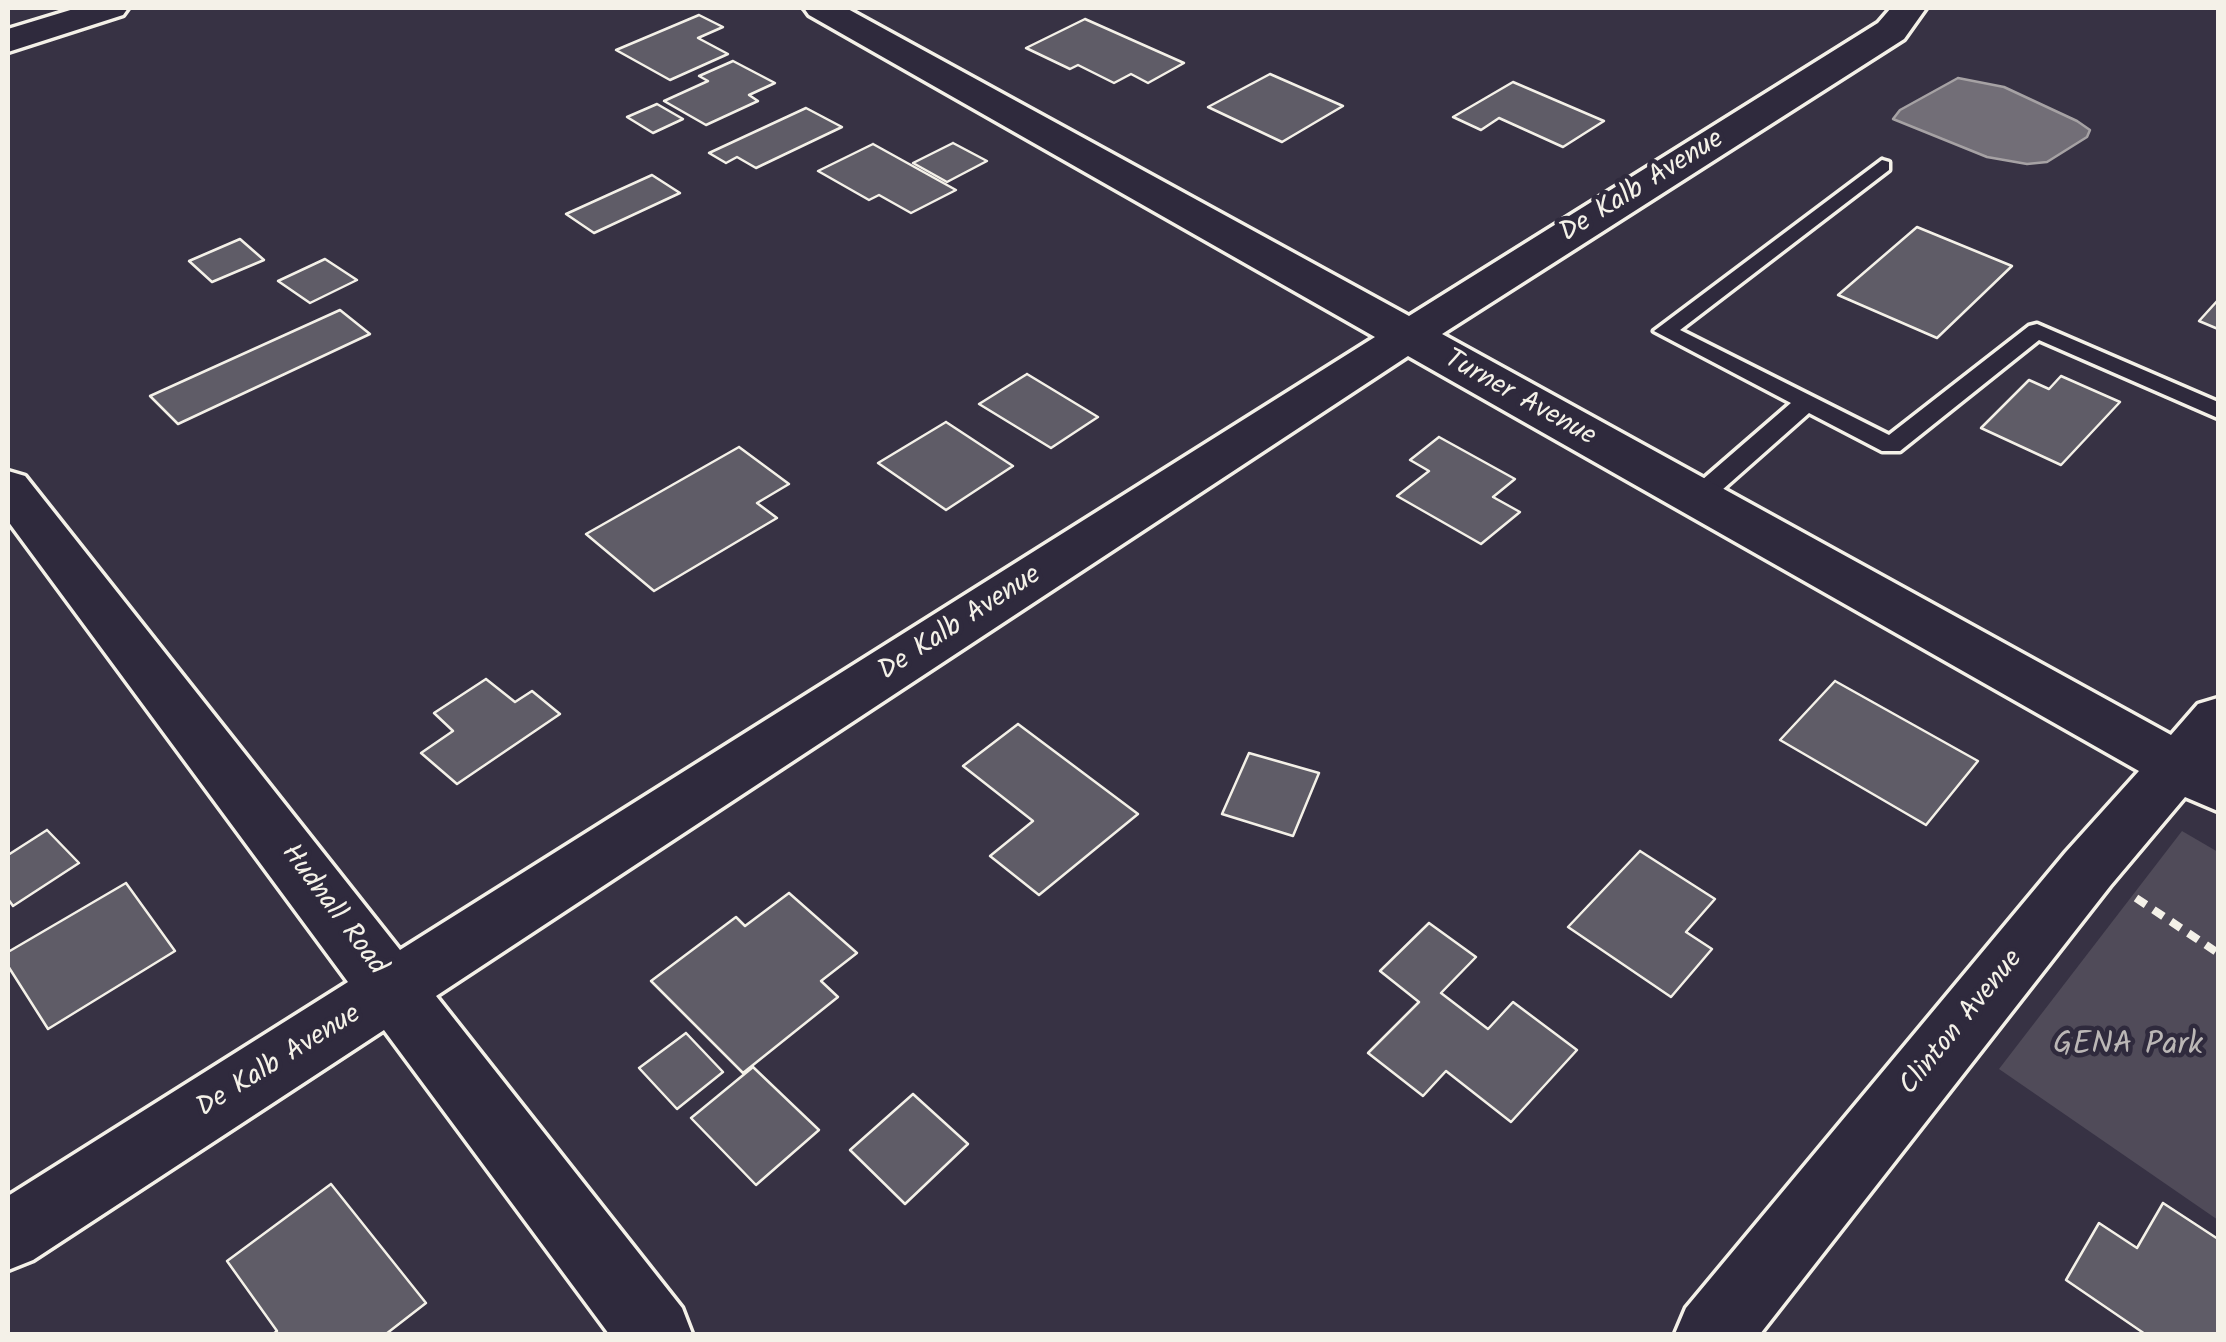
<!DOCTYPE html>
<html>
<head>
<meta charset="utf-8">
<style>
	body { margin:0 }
	#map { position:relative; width:2226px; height:1342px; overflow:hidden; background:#373244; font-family:Kalam,sans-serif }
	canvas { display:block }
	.frame { position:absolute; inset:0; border:10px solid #f4f1e8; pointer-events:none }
</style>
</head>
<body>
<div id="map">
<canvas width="2226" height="1342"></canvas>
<div class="frame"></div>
</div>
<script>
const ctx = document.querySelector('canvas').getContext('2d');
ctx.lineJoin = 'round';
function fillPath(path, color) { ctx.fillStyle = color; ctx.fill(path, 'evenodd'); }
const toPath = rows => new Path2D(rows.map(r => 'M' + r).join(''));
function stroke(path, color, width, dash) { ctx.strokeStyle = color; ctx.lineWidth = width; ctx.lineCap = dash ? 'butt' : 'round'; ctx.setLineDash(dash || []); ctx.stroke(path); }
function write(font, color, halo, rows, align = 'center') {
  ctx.font = font + ' Kalam,sans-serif'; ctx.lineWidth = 9; ctx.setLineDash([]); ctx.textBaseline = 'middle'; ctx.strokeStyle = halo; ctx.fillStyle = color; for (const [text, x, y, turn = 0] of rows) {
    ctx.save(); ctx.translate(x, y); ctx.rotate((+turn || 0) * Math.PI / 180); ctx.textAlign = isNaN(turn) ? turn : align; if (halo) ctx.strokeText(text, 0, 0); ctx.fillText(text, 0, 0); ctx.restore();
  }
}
const green = toPath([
	[2182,831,2218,852,2218,1220,1999,1069]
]);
const water = toPath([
	[1958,78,2004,87,2077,121,2090,130,2087,137,2047,162,2027,164,1987,157,1893,119,1900,110,1958,78]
]);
const building = toPath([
	[699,15,723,27,698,38,728,54,670,80,616,50,699,15],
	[1085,19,1184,63,1148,83,1131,74,1114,83,1078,65,1070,69,1026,48,1085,19],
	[733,61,775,83,749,95,758,101,706,125,664,101,708,81,699,76,733,61],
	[1270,74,1343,106,1282,142,1208,107,1270,74],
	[1513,82,1604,121,1563,147,1499,118,1481,130,1453,117,1513,82],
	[657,104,683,119,653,133,627,117,657,104],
	[806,108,842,127,756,168,737,157,726,163,709,153,806,108],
	[953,143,987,161,947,182,913,163,953,143],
	[873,144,956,190,911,213,879,195,869,200,818,171,873,144],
	[652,175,680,193,594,233,566,214,652,175],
	[1917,227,2012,266,1937,338,1838,295,1917,227],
	[240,239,264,260,212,282,189,261,240,239],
	[325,259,357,280,310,303,278,281,325,259],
	[2218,300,2218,329,2199,321,2218,300],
	[340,310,370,334,178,424,150,396,340,310],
	[1027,374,1098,417,1051,448,979,404,1027,374],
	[2061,376,2120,402,2061,465,1981,428,2029,380,2049,389,2061,376],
	[946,422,1013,466,946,510,878,463,946,422],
	[1439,437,1515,479,1493,497,1520,512,1481,544,1397,496,1429,471,1410,460,1439,437],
	[739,447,789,484,757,503,777,518,654,591,586,534,739,447],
	[486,679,515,702,532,691,560,714,457,784,421,753,453,731,434,713,486,679],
	[1835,681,1978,761,1926,825,1780,740,1835,681],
	[1018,724,1138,814,1039,895,990,856,1033,821,963,766,1018,724],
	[1249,753,1319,773,1293,836,1222,814,1249,753],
	[47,830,79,863,13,906,8,899,8,855,47,830],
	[1640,851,1715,899,1686,932,1712,949,1671,997,1568,927,1640,851],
	[126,883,175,951,48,1029,8,966,8,952,126,883],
	[789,893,857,953,821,981,838,997,743,1073,651,981,736,917,745,926,789,893],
	[1429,923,1476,957,1441,993,1488,1029,1513,1002,1577,1050,1511,1122,1446,1071,1423,1096,1368,1053,1419,1002,1380,971,1429,923],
	[686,1033,723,1072,677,1109,639,1068,686,1033],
	[753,1067,819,1130,756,1185,691,1118,753,1067],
	[913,1094,968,1144,905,1204,850,1150,913,1094],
	[331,1184,426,1303,386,1334,273,1334,277,1331,227,1261,331,1184],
	[2163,1203,2218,1239,2218,1334,2145,1334,2066,1280,2099,1223,2137,1248,2163,1203]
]);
const path = toPath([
	[2136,898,2218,953]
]);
const lane = toPath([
	[1882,160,1889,162,1889,170,1680,330,1889,435,2029,326,2037,324,2218,402,2218,418,2039,340,1900,451,1882,451,1809,413,1705,505,1687,505,1684,499,1687,493,1791,403,1654,331,1882,160]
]);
const street = toPath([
	[77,8,128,8,123,15,8,52,8,29,77,8],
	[804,8,846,8,1409,316,1878,23,1891,8,1926,8,1904,39,1442,334,2171,735,2198,704,2218,698,2218,811,2185,797,2110,886,1760,1334,1675,1334,1686,1308,2066,852,2139,771,1408,356,436,996,682,1308,692,1334,609,1334,384,1030,33,1260,8,1270,8,1196,348,982,8,521,8,471,25,476,400,950,1375,337,809,15,804,8]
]);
const streetNames = [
	["De Kalb Avenue",1643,188,-32],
	["Turner Avenue",1519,400,29],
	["De Kalb Avenue",961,625,-33],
	["Hudnall Road",332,911,53],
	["Clinton Avenue",1963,1024,-51],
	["De Kalb Avenue",280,1063,-32]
];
const nearParknames = [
	["GENA Park",2128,1048]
];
fillPath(green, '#504b59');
fillPath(water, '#726e77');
stroke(water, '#a6a2a4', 2.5);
fillPath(building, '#5f5c67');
stroke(building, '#f4f1e8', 2.5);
stroke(lane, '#f4f1e8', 7);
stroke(street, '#f4f1e8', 7);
stroke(path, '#f4f1e8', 8, [12, 9]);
fillPath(lane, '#2f2a3d');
fillPath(street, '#2f2a3d');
write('28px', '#f4f1e8', '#2f2a3d', streetNames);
write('32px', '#bbb7b6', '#2f2a3d', nearParknames);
</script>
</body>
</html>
